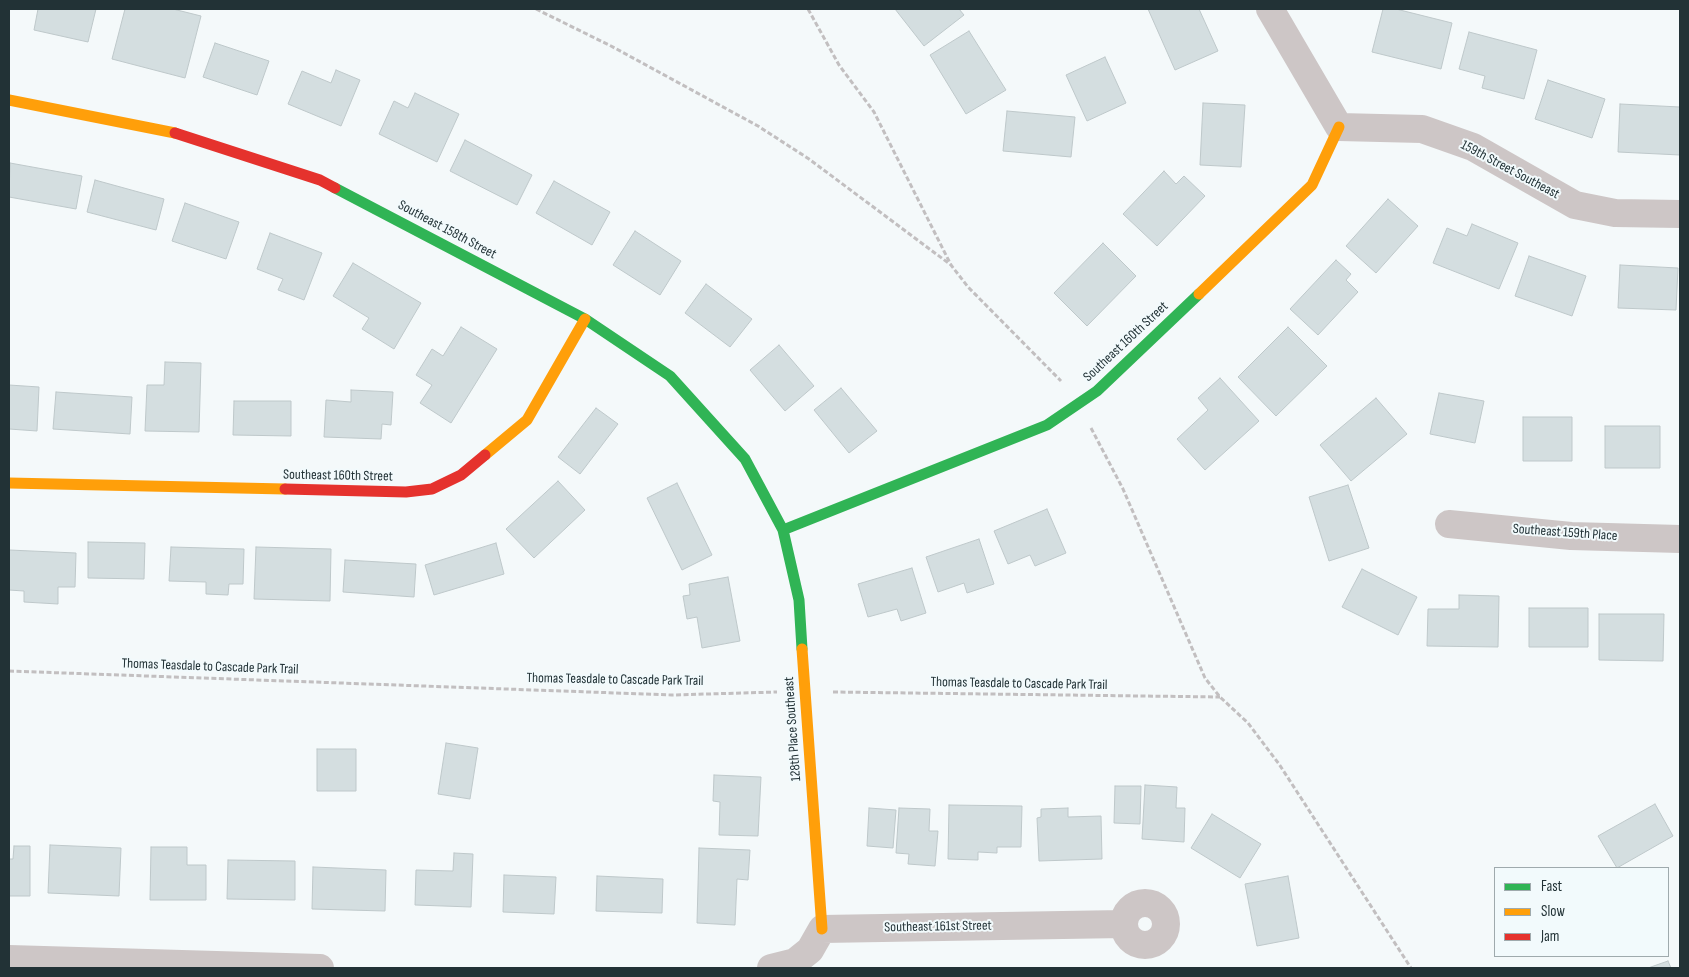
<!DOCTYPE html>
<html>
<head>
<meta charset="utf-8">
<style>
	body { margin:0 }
	#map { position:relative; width:1689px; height:977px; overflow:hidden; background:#f4f9fa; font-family:"Sofia Sans Condensed",sans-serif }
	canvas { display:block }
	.frame { position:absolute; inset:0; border:10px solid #223236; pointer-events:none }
	.legend { position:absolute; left:1494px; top:867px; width:175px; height:90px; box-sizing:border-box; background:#f2fafc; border:1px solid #9faaad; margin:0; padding:6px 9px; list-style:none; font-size:15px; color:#223236 }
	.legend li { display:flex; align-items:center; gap:10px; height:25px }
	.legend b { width:25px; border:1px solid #9faaad }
</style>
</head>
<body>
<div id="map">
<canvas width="1689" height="977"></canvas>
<div class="frame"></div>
<ul class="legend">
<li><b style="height:6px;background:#30b455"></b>Fast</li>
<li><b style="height:6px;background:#ff9f0a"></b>Slow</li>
<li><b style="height:6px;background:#e5322d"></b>Jam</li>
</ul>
</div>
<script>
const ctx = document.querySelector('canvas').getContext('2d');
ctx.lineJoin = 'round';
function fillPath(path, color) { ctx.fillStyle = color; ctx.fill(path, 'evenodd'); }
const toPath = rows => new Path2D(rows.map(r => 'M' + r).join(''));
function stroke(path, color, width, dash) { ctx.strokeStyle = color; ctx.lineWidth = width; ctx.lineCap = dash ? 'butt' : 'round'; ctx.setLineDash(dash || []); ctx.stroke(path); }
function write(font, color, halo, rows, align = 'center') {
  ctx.font = font + ' "Sofia Sans Condensed",sans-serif'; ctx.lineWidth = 4; ctx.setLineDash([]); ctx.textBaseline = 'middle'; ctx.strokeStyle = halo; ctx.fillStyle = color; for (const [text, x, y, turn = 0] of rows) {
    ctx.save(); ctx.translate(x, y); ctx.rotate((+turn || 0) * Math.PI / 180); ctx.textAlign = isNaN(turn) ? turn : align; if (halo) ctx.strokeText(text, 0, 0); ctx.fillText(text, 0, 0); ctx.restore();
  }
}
const building = toPath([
	[38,9,96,9,88,42,34,30,38,9],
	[125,9,173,9,201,16,185,78,112,59,125,9],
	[895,9,959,9,964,15,924,46,895,9],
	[1148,9,1199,9,1218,51,1175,70,1148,9],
	[1383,9,1396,9,1452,23,1441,69,1372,52,1383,9],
	[969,31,1006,90,966,114,930,55,969,31],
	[1469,32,1537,50,1524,99,1482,88,1485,76,1459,69,1469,32],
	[215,43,269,61,257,95,203,77,215,43],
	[1105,57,1126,103,1087,121,1066,75,1105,57],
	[336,70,360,80,341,126,288,104,302,71,331,83,336,70],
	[1548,80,1605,99,1592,138,1535,119,1548,80],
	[415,93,459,114,437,162,379,134,394,101,408,108,415,93],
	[1203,103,1245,105,1241,167,1200,165,1203,103],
	[1620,104,1680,107,1680,155,1618,152,1620,104],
	[1007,111,1075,117,1071,157,1003,151,1007,111],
	[465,140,532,175,517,205,450,171,465,140],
	[10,163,82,176,76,209,9,197,10,163],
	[1164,171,1176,184,1184,176,1205,196,1157,246,1123,214,1164,171],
	[95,180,164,199,156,230,87,212,95,180],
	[554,181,610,212,592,245,536,213,554,181],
	[1388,199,1418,226,1376,273,1346,246,1388,199],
	[185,203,239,222,226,259,172,241,185,203],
	[1472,224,1518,243,1499,289,1433,263,1447,228,1467,236,1472,224],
	[635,231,681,261,660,295,613,265,635,231],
	[270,233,322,253,304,300,278,290,283,279,257,269,270,233],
	[1103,243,1136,276,1087,326,1054,293,1103,243],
	[1529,256,1586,276,1572,316,1515,296,1529,256],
	[1336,260,1351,274,1346,280,1358,292,1318,335,1290,309,1336,260],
	[353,263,421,303,394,349,362,329,369,318,333,296,353,263],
	[1620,265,1678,268,1676,310,1618,308,1620,265],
	[706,284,752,319,730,347,685,313,706,284],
	[461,327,497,349,451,423,420,403,432,385,416,375,432,349,443,356,461,327],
	[1288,327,1327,366,1276,416,1238,377,1288,327],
	[779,345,814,386,785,411,750,370,779,345],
	[165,362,201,363,199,432,145,431,147,385,164,385,165,362],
	[1220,378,1259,421,1205,470,1177,439,1208,410,1198,398,1220,378],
	[9,385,39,387,37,431,9,429,9,385],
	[841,388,877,431,849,453,814,410,841,388],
	[351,390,393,392,391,425,382,424,381,439,324,437,326,400,351,402,351,390],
	[56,392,132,397,130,434,53,429,56,392],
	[1439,393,1484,401,1475,443,1430,434,1439,393],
	[1376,398,1407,434,1351,481,1320,445,1376,398],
	[234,401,291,401,291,436,233,435,234,401],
	[596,408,618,424,580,474,558,457,596,408],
	[1523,417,1572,417,1572,461,1523,461,1523,417],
	[1605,426,1660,426,1660,468,1605,468,1605,426],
	[558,481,585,510,534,558,506,529,558,481],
	[677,483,712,555,682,570,647,498,677,483],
	[1348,485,1369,548,1329,561,1309,497,1348,485],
	[1047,509,1066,553,1035,566,1030,555,1008,564,994,531,1047,509],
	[979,539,994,584,967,593,964,583,938,592,926,557,979,539],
	[88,542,145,543,144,579,88,578,88,542],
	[496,543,504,574,434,595,425,565,496,543],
	[171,547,244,549,243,584,229,584,228,595,206,594,206,582,169,581,171,547],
	[256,547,331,549,330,601,254,599,256,547],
	[9,550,76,553,75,587,58,587,58,604,24,602,24,591,9,590,9,550],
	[345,560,416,564,414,597,343,592,345,560],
	[912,568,926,613,901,621,897,609,868,617,858,584,912,568],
	[1362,569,1417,597,1398,635,1342,607,1362,569],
	[728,577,740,641,702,648,697,617,687,619,683,596,690,595,689,584,728,577],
	[1459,595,1499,596,1498,647,1427,646,1428,609,1459,609,1459,595],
	[1529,608,1588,608,1588,647,1529,647,1529,608],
	[1599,614,1664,614,1663,661,1599,660,1599,614],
	[446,743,478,748,470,799,438,794,446,743],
	[317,749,356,749,356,791,317,791,317,749],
	[714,775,761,777,758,836,719,835,720,802,713,801,714,775],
	[1145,785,1177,787,1176,808,1185,808,1184,842,1142,839,1145,785],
	[1115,786,1141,786,1140,824,1114,823,1115,786],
	[1655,804,1673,836,1617,868,1598,836,1655,804],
	[949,805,1022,806,1021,847,997,847,997,853,978,852,978,860,948,859,949,805],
	[869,808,896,810,893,848,867,846,869,808],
	[899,808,930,809,929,831,938,831,935,866,908,864,909,854,896,853,899,808],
	[1068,808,1068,817,1101,816,1102,859,1039,861,1037,818,1041,817,1041,809,1068,808],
	[1212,814,1261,844,1240,878,1191,848,1212,814],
	[50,845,121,848,119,896,48,893,50,845],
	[14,846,30,846,30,896,9,896,9,859,13,859,14,846],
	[151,847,187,847,187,865,206,865,206,900,150,900,151,847],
	[699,848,750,850,748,880,737,879,735,925,697,923,699,848],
	[454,853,473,854,471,907,415,905,416,870,453,871,454,853],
	[228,860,295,861,295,900,227,899,228,860],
	[313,867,386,870,385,911,312,909,313,867],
	[504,875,556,877,554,914,503,912,504,875],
	[597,876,663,879,662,913,596,911,597,876],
	[1288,876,1299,938,1257,946,1245,884,1288,876],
	[1668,961,1671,968,1648,968,1668,961]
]);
const path = toPath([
	[536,9,611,46,758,126,809,159,951,265,968,287,1061,381],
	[808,9,839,65,874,112,951,265],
	[1091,428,1123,489,1205,678,1220,697,1248,723,1279,764,1411,968],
	[9,671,672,695,777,692],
	[833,692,1220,697]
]);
const street = toPath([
	[1270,9,1339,127,1422,129,1473,147,1575,205,1615,213,1680,214],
	[1449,524,1571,536,1680,539],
	'1124 924a21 21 0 1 1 42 0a21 21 0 1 1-42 0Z',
	[9,959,320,968],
	[771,968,795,962,810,950,822,929,1123,924]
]);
const fast = toPath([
	[335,188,585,319,670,376,745,459,783,530,799,600,802,649],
	[783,530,1047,425,1097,391,1199,294]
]);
const slow = toPath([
	[9,100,175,133],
	[1199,294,1312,185,1339,127],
	[485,455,527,420,585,319],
	[9,483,285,489],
	[802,649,822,929]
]);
const jam = toPath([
	[175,133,320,180,335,188],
	[285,489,406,492,432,489,461,475,485,455]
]);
const streetNames = [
	["159th Street Southeast",1510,170,28],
	["Southeast 158th Street",447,230,28],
	["Southeast 160th Street",1126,342,-43],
	["Southeast 160th Street",338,476,1],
	["Southeast 159th Place",1565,533,4],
	["Thomas Teasdale to Cascade Park Trail",210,667,2],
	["Thomas Teasdale to Cascade Park Trail",615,680,1],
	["Thomas Teasdale to Cascade Park Trail",1019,684,1],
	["128th Place Southeast",793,729,-94],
	["Southeast 161st Street",938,927,-1]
];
fillPath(building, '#d4dee0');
stroke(building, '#bec8ca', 1);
stroke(path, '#c2bfc0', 3, [5, 2.5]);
stroke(street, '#cdc6c6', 28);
stroke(fast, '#30b455', 11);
stroke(slow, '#ff9f0a', 11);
stroke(jam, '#e5322d', 11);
write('14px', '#223236', '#f2fafc', streetNames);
</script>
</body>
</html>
